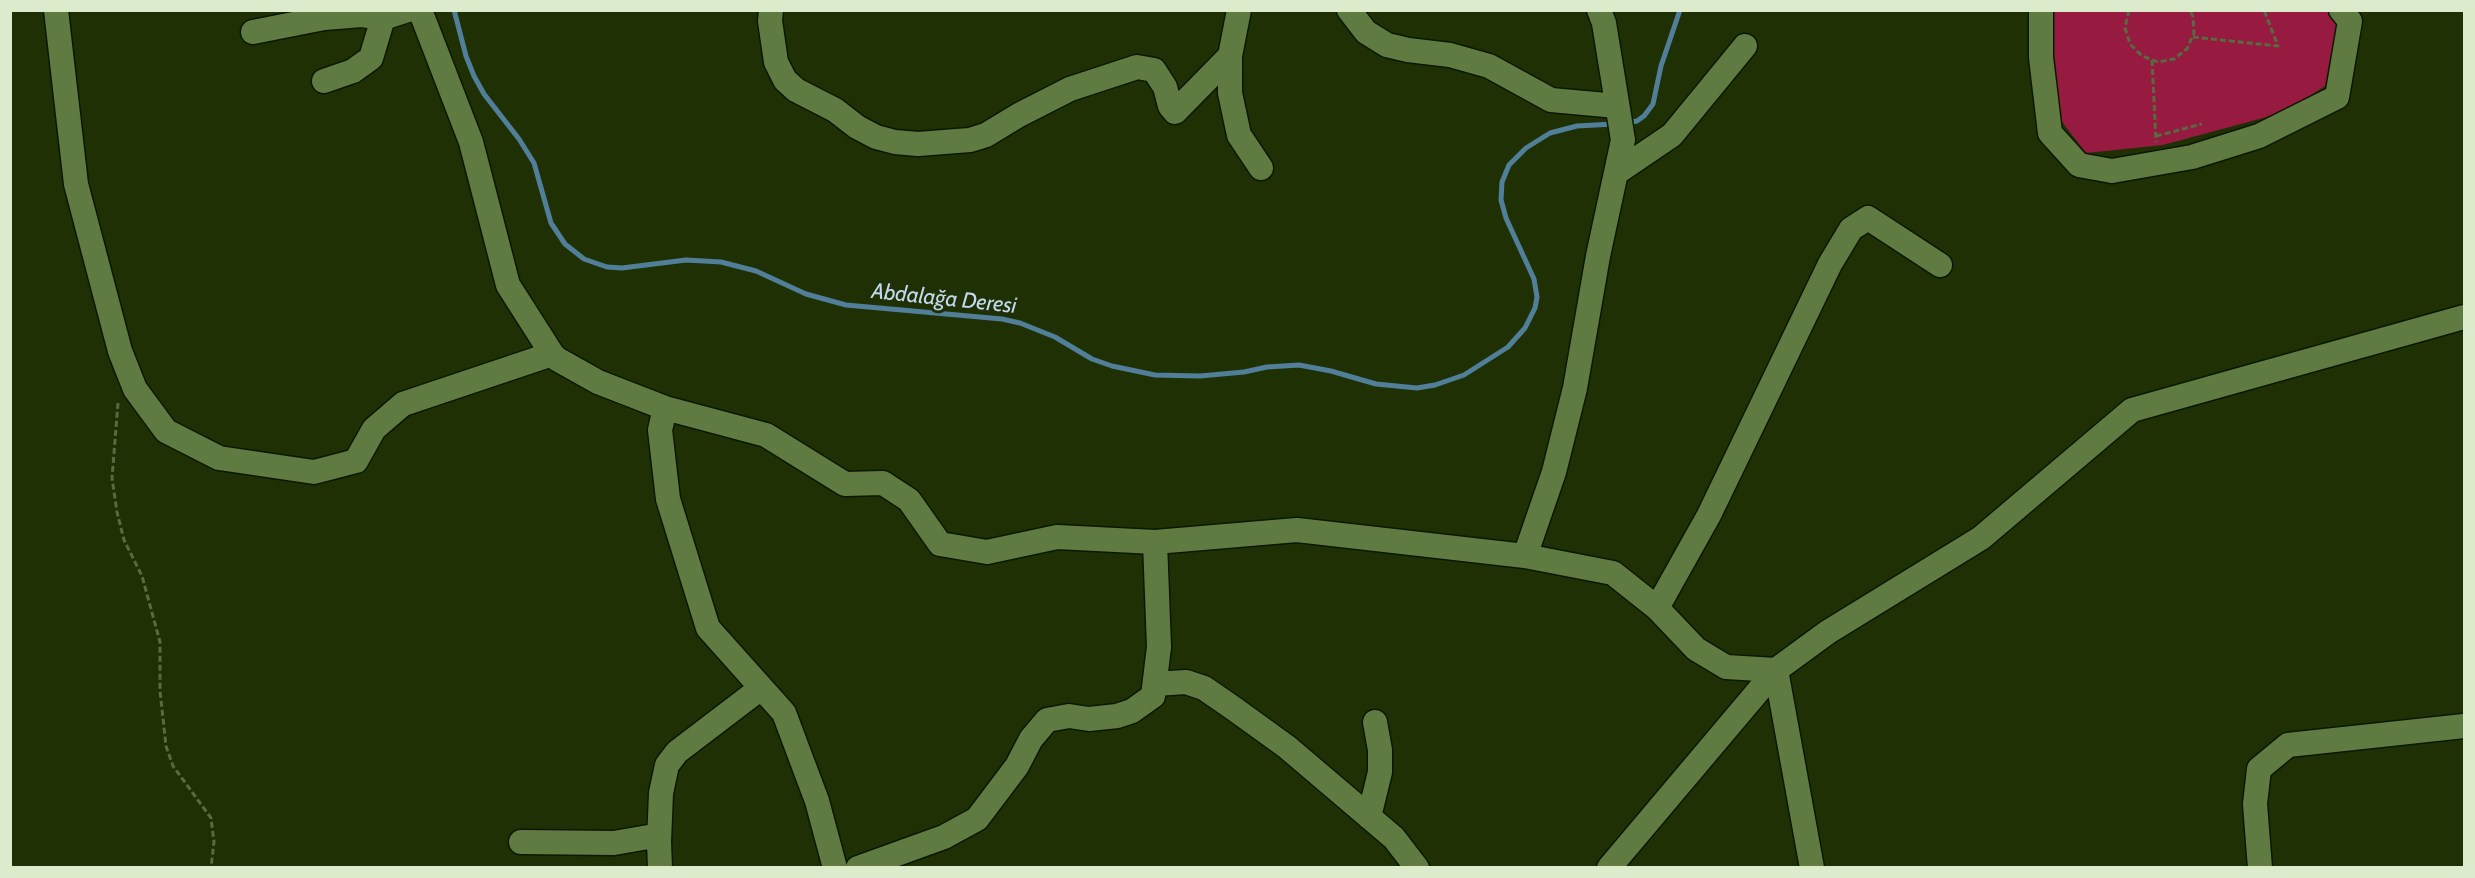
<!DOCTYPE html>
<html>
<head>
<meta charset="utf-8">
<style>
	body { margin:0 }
	#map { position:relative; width:2475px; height:878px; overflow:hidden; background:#1f3104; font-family:Cabin,sans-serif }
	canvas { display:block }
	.frame { position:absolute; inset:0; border:12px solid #dbebcc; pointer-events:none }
</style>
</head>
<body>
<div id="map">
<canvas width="2475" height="878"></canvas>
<div class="frame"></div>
</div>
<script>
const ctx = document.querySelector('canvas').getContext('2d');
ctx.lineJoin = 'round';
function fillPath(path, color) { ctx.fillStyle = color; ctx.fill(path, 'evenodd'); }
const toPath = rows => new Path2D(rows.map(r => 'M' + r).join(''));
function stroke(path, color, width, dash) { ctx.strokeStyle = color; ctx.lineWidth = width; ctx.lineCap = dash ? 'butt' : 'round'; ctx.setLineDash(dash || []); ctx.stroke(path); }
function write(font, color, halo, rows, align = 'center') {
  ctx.font = font + ' Cabin,sans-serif'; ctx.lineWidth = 6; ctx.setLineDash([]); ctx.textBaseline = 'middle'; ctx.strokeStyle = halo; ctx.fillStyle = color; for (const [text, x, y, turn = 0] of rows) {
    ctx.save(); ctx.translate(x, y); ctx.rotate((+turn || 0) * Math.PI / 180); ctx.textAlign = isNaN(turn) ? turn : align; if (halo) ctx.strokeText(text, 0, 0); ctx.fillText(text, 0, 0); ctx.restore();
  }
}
const green = toPath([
	[2046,10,2338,10,2343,15,2328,84,2285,112,2163,145,2086,153,2059,118]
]);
const stream = toPath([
	[454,10,466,56,474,76,484,94,519,139,534,163,551,223,565,244,584,259,607,267,622,268,686,260,721,262,756,271,806,294,846,305,1002,319,1020,323,1055,337,1092,359,1112,366,1155,375,1200,376,1244,372,1267,367,1299,365,1331,371,1376,384,1417,388,1435,385,1464,375,1508,347,1525,328,1535,308,1537,297,1534,279,1506,218,1501,200,1502,182,1509,165,1526,148,1550,133,1577,126,1614,124],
	[1626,123,1637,121,1644,116,1653,104,1661,66,1680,10]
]);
const path = toPath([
	[2129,10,2125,28,2130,44,2142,56,2158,62,2174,59,2187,49,2194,33,2193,17,2190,10],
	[2193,37,2278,46,2264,10],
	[2152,60,2156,142],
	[2156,136,2202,124],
	[118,403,112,478,117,512,124,540,142,576,160,642,160,691,166,746,173,766,211,818,214,842,211,868]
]);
const minor = toPath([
	[56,10,76,184,120,351,135,389,166,431,219,458,314,472,356,461,374,429,403,404,552,354],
	[420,10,471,142,508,285,552,354,557,359,598,382,665,408,766,435,845,484,883,483,909,500,940,544,987,552,1057,537,1155,542,1297,530,1525,556,1613,573,1657,608,1696,649,1726,667,1776,670,1812,868],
	[771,10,770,21,776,62,785,80,796,90,835,110,857,127,876,137,895,142,918,144,970,140,986,135,1019,115,1070,89,1137,67,1154,70,1165,87,1170,106,1175,112,1230,56],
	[1239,10,1230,56,1230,93,1239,135,1261,168],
	[1349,10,1366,32,1387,45,1408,50,1450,55,1489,66,1551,100,1617,106],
	[2041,10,2041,57,2050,133,2079,165,2112,171,2192,157,2259,136,2337,97,2350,21,2341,10],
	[253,32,324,18,362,15,383,18,408,10],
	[324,81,353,71,371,58,383,18],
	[1616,173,1672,135,1745,46],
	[665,408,660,430,668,499,708,628,784,713,817,801,835,868],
	[1525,556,1554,472,1575,388,1598,256,1623,140,1604,23,1599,10],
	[1657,608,1709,515,1830,264,1851,229,1868,218,1940,265],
	[1155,684,1186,682,1204,688,1233,708,1287,747,1394,838,1417,868],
	[1369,817,1380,772,1380,750,1375,722],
	[521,842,614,843,654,836,659,830],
	[660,868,659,842,661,793,667,765,677,752,761,688],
	[858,868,944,837,977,819,1017,766,1031,739,1047,720,1069,716,1089,719,1117,716,1132,711,1153,696,1159,647,1155,542],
	[1609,868,1776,670,1828,632,1981,538,2132,410,2464,317],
	[2260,868,2255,804,2259,769,2288,745,2464,726]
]);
const waterNames = [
	["Abdalağa Deresi",944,299,6]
];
fillPath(green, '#971a40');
stroke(stream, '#517e98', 5);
stroke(minor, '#0b1800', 27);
stroke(path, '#586a41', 3, [6, 3]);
stroke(minor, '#607b41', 24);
write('italic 22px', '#c2d8ef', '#1f3104', waterNames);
</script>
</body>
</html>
